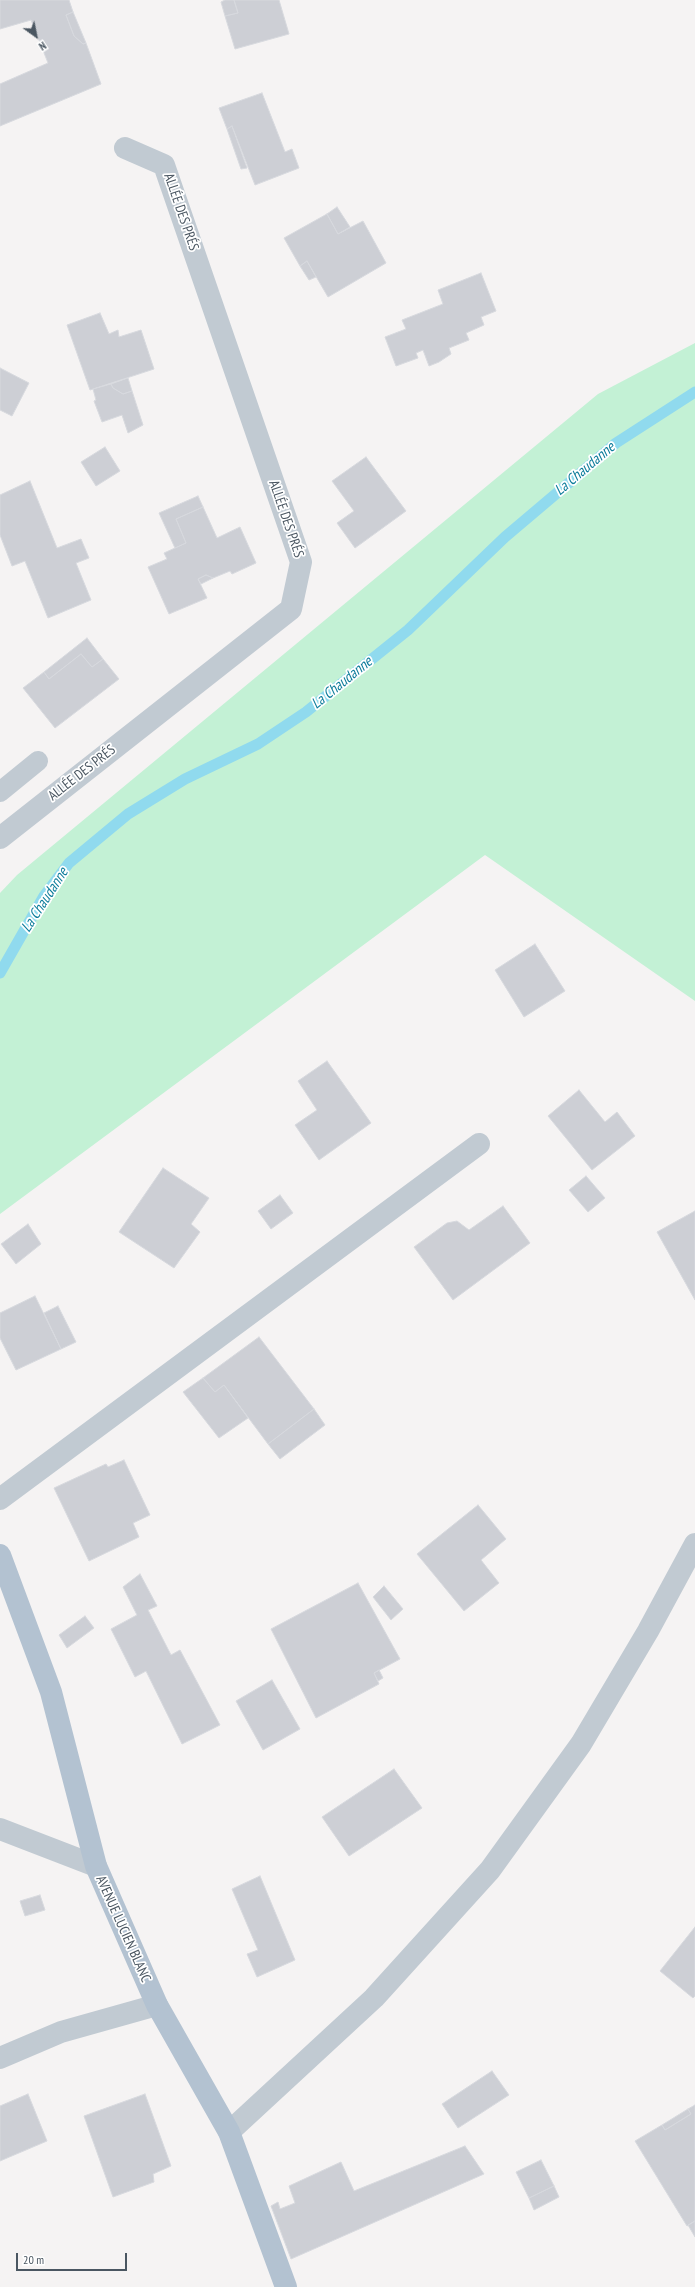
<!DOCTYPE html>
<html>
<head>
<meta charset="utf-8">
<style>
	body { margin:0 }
	#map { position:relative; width:695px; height:2287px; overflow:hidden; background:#f5f3f3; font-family:"PT Sans Narrow",sans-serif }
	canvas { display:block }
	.north { position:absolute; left:16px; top:16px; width:40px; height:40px; -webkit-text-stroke:3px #fff; paint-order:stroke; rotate:147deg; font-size:11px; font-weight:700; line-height:16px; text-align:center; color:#4a5661 }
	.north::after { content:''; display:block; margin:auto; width:14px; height:18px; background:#4a5661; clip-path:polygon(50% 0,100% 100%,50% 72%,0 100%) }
	.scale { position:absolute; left:16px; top:2253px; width:111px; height:18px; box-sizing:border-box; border:2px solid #4a5661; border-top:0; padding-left:5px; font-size:12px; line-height:14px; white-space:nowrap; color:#4a5661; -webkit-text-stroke:3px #fff; paint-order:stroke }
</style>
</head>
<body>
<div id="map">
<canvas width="695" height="2287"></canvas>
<div class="north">N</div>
<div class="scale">20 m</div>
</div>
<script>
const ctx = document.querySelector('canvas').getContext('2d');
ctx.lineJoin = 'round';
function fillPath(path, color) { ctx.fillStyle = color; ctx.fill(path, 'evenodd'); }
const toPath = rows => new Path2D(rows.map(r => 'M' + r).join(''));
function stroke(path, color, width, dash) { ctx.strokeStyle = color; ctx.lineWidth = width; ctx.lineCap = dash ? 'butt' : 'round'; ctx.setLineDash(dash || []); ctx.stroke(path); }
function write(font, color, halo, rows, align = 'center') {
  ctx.font = font + ' "PT Sans Narrow",sans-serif'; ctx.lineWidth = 3.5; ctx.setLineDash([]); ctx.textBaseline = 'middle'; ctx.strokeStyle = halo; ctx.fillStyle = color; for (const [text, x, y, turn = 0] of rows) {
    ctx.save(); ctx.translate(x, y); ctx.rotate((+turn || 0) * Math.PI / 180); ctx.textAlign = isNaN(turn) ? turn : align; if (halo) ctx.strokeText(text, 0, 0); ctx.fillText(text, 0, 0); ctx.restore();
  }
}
const green = toPath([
	[695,343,695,1001,485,855,0,1214,0,893,17,875,598,394]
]);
const stream = toPath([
	[0,973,44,896,69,863,128,814,185,779,258,744,306,712,408,630,505,537,616,443,695,392]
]);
const building = toPath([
	[0,0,69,0,73,12,66,15,74,36,83,44,86,43,101,84,0,126,0,84,48,63,31,20,0,29,0,0],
	[225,0,234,0,238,13,225,16,221,2,225,0],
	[234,0,279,0,289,34,235,49,225,16,238,13,234,0],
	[73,12,86,43,83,44,74,36,66,15,73,12],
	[262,93,285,152,292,149,299,168,255,185,232,126,227,129,219,108,262,93],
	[232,126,247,168,241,169,227,129,232,126],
	[337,207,350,227,338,234,327,214,337,207],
	[327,214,338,234,363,221,386,263,328,297,307,261,300,266,284,238,327,214],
	[307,261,316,277,309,280,300,266,307,261],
	[481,273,496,311,481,317,484,325,466,333,469,340,449,348,451,354,439,362,429,366,423,350,416,353,418,358,396,366,385,337,406,329,402,320,443,304,438,290,481,273],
	[100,313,109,334,118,330,119,337,141,330,154,369,90,390,67,325,100,313],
	[0,368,29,383,12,416,0,410,0,368],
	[128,378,132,391,123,394,113,388,111,384,128,378],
	[111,384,113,388,123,394,132,391,143,425,128,433,122,415,102,422,94,401,96,400,93,389,111,384],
	[105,447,120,471,96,486,81,462,105,447],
	[366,457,406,511,355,548,337,523,354,511,332,481,366,457],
	[30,481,57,548,81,539,89,558,76,563,91,600,48,618,25,561,12,566,0,535,0,495,30,481],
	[198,496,203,507,176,519,186,543,175,548,159,513,198,496],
	[203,507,217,538,240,527,256,563,232,574,230,571,213,578,206,575,198,579,207,598,169,614,148,567,167,559,164,553,186,543,176,519,203,507],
	[206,575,213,578,201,584,198,579,206,575],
	[87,638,103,659,92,667,81,654,49,679,44,672,87,638],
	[81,654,92,667,103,659,119,679,55,728,23,688,44,672,49,679,81,654],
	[535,944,565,991,524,1017,495,970,535,944],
	[327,1061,371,1123,319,1160,295,1125,317,1110,298,1081,327,1061],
	[579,1090,605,1122,617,1112,635,1136,592,1170,548,1116,579,1090],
	[163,1168,209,1198,191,1224,200,1232,174,1268,119,1232,163,1168],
	[586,1176,605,1198,588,1212,569,1190,586,1176],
	[280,1195,293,1213,271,1229,258,1211,280,1195],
	[503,1206,530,1243,453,1300,414,1247,447,1223,457,1221,469,1230,503,1206],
	[695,1211,695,1300,657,1232,695,1211],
	[28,1224,41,1244,16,1264,1,1244,28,1224],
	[35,1296,61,1349,16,1370,0,1338,0,1313,35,1296],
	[58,1306,76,1342,61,1349,44,1313,58,1306],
	[259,1337,314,1409,268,1444,224,1385,215,1392,203,1378,259,1337],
	[203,1378,215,1392,224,1385,248,1418,219,1438,183,1392,203,1378],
	[314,1409,325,1425,280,1459,268,1444,314,1409],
	[124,1460,150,1515,133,1523,139,1537,89,1561,54,1488,106,1464,108,1467,124,1460],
	[478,1505,506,1539,481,1560,499,1583,464,1611,417,1554,478,1505],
	[140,1574,157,1606,148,1610,171,1655,180,1650,220,1725,182,1744,146,1671,135,1677,111,1629,137,1615,123,1587,140,1574],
	[358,1583,400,1659,374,1673,379,1684,316,1718,271,1629,358,1583],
	[384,1586,403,1609,391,1620,373,1597,384,1586],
	[85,1616,94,1628,67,1648,59,1635,85,1616],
	[379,1670,383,1678,378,1681,374,1673,379,1670],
	[272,1680,300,1729,263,1750,236,1701,272,1680],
	[394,1769,422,1808,349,1856,322,1817,394,1769],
	[260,1876,295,1960,257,1977,247,1954,258,1950,232,1889,260,1876],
	[40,1895,45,1910,25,1916,20,1901,40,1895],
	[695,1927,695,1996,693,1998,660,1971,695,1927],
	[492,2071,509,2095,458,2128,442,2104,492,2071],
	[28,2094,47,2141,0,2161,0,2106,28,2094],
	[145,2094,171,2166,153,2174,154,2182,113,2197,84,2116,145,2094],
	[695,2105,695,2221,687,2226,635,2141,662,2125,665,2130,691,2114,688,2109,695,2105],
	[688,2109,691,2114,665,2130,662,2125,688,2109],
	[465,2146,484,2174,291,2259,271,2206,278,2202,280,2209,295,2203,289,2186,341,2162,354,2191,465,2146],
	[541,2160,554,2186,529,2198,516,2172,541,2160],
	[554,2186,559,2197,534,2210,529,2198,554,2186],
	[695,2221,695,2237,688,2225,695,2221]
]);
const service = toPath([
	[0,792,38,761]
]);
const minor = toPath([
	[0,838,291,609,301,562,164,165,125,148],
	[0,1499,479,1144],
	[0,1829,96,1866],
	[0,2058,61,2032,157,2005],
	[229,2132,374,1998,490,1870,581,1744,648,1631,695,1544]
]);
const primary = toPath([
	[0,1555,51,1692,96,1866,157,2005,229,2132,286,2287]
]);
const streetNames = [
	["ALLÉE DES PRÉS",181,212,71],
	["ALLÉE DES PRÉS",286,519,71],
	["ALLÉE DES PRÉS",82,773,-38],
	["AVENUE LUCIEN BLANC",123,1929,66]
];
const waterNames = [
	["La Chaudanne",585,469,-40],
	["La Chaudanne",342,683,-39],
	["La Chaudanne",45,900,-57]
];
fillPath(green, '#c3f1d5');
stroke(stream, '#90daee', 11);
fillPath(building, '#cdcfd5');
stroke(building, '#d7d9de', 1);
stroke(service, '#c1cad2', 20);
stroke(minor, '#c1cad2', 22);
stroke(primary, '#b3c2d1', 22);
write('14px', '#4a5661', '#fff', streetNames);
write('italic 15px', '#0c7c9b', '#fff', waterNames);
</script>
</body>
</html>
